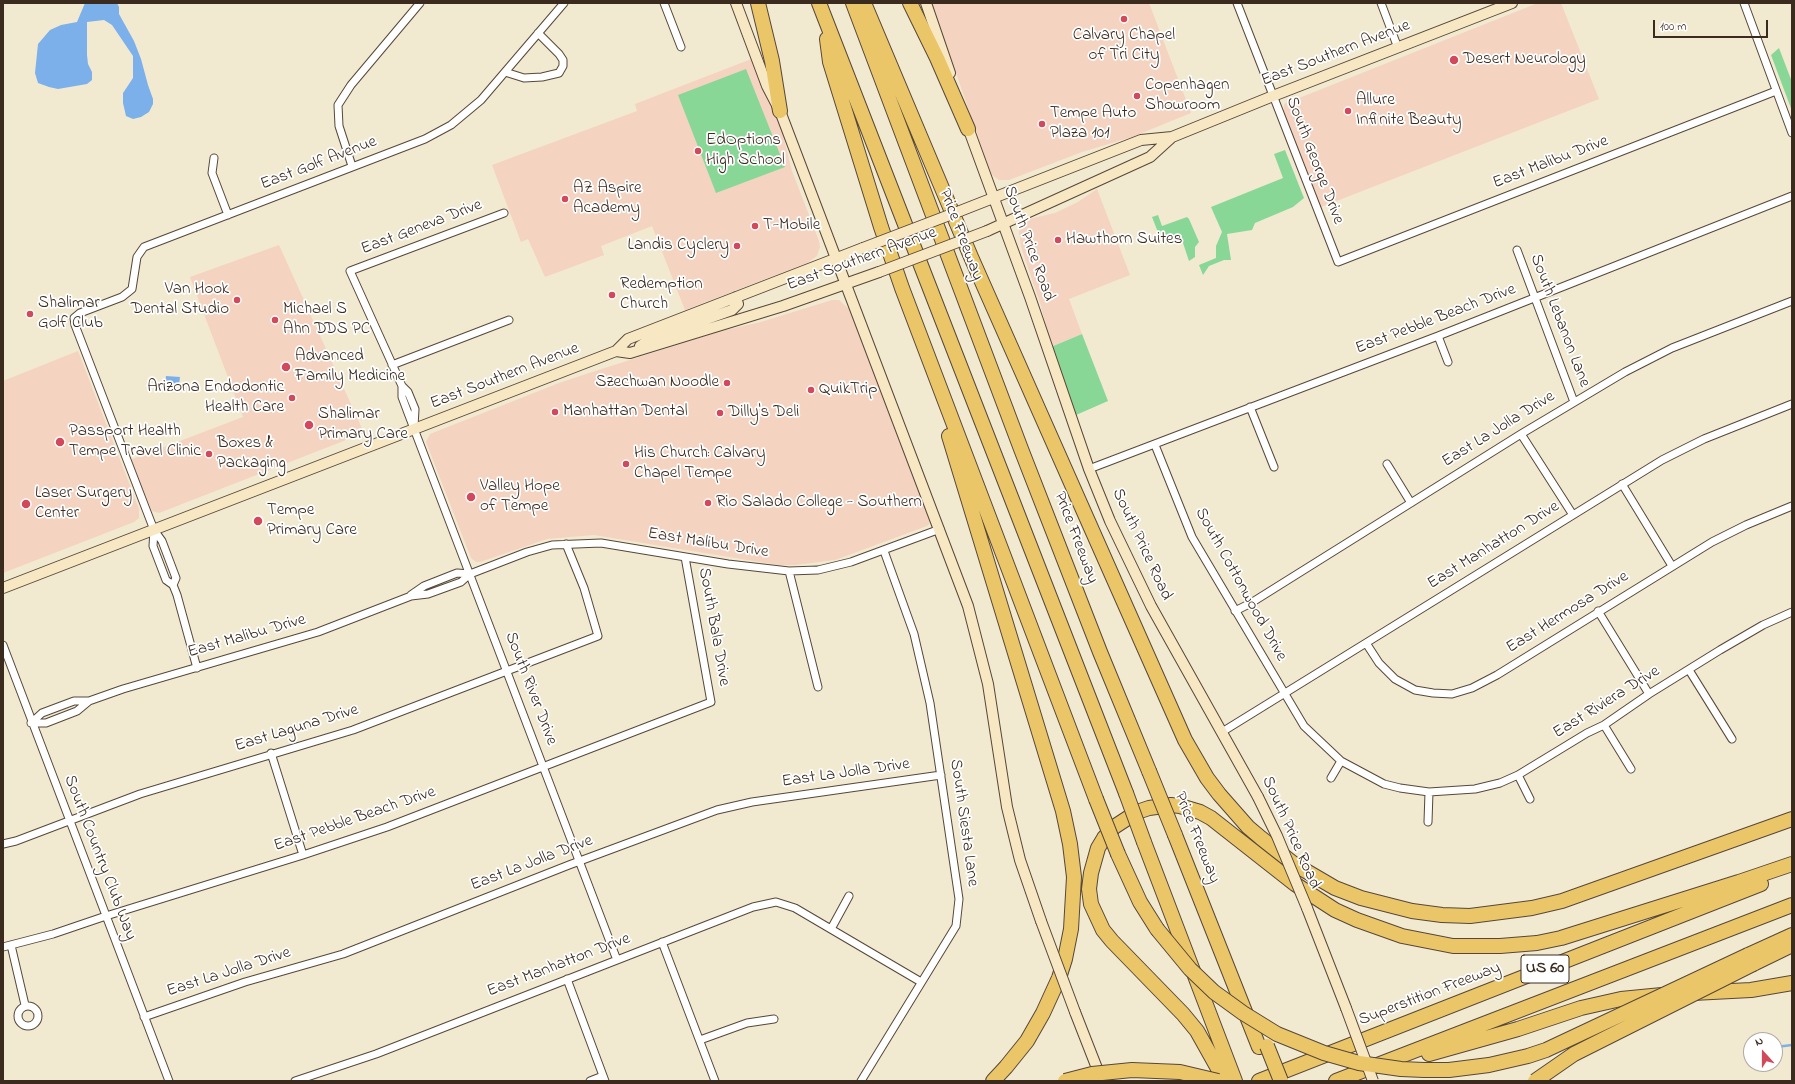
<!DOCTYPE html>
<html>
<head>
<meta charset="utf-8">
<style>
	body { margin:0 }
	#map { position:relative; width:1795px; height:1084px; overflow:hidden; background:#f2e9d1; font-family:"Indie Flower",sans-serif }
	canvas { display:block }
	.frame { position:absolute; inset:0; border:4px solid #3b2a1e; pointer-events:none }
	.north { position:absolute; left:1743px; top:1032px; width:40px; height:40px; box-sizing:border-box; background:#fff; border:1px solid #b1aaa5; border-radius:50%; rotate:339deg; font-size:11px; font-weight:700; line-height:16px; text-align:center; color:#3b2a1e }
	.north::after { content:''; display:block; margin:auto; width:14px; height:18px; background:#d1495b; clip-path:polygon(50% 0,100% 100%,50% 72%,0 100%) }
	.scale { position:absolute; left:1653px; top:20px; width:115px; height:18px; box-sizing:border-box; border:2px solid #3b2a1e; border-top:0; padding-left:5px; font-size:12px; line-height:14px; white-space:nowrap; color:#3b2a1e; -webkit-text-stroke:3px #fff; paint-order:stroke }
</style>
</head>
<body>
<div id="map">
<canvas width="1795" height="1084"></canvas>
<div class="frame"></div>
<div class="north">N</div>
<div class="scale">100 m</div>
</div>
<script>
const ctx = document.querySelector('canvas').getContext('2d');
ctx.lineJoin = 'round';
function fillPath(path, color) { ctx.fillStyle = color; ctx.fill(path, 'evenodd'); }
const toPath = rows => new Path2D(rows.map(r => 'M' + r).join(''));
function stroke(path, color, width, dash) { ctx.strokeStyle = color; ctx.lineWidth = width; ctx.lineCap = dash ? 'butt' : 'round'; ctx.setLineDash(dash || []); ctx.stroke(path); }
function write(font, color, halo, rows, align = 'center') {
  ctx.font = font + ' "Indie Flower",sans-serif'; ctx.lineWidth = 3.5; ctx.setLineDash([]); ctx.textBaseline = 'middle'; ctx.strokeStyle = halo; ctx.fillStyle = color; for (const [text, x, y, turn = 0] of rows) {
    ctx.save(); ctx.translate(x, y); ctx.rotate((+turn || 0) * Math.PI / 180); ctx.textAlign = isNaN(turn) ? turn : align; if (halo) ctx.strokeText(text, 0, 0); ctx.fillText(text, 0, 0); ctx.restore();
  }
}
const built = toPath([
	[932,3,1149,3,1191,113,1132,137,1082,152,1009,180,999,180,992,175,989,169],
	[1538,3,1561,3,1599,99,1321,207,1284,112,1284,104],
	[754,58,782,131,792,171,819,241,820,247,817,256,807,263,685,310,652,226,601,246,604,255,545,277,528,239,521,242,492,165,637,111,635,104],
	[1097,189,1130,275,1069,299,1082,334,1051,347,1041,306,1021,247,1019,231,1023,223,1029,219,1055,213,1078,202],
	[279,245,364,433,159,513,152,511,130,460,243,417,190,277],
	[832,300,839,300,849,309,928,513,930,523,927,526,835,560,795,565,778,565,594,535,547,539,480,562,476,562,471,558,426,442,430,434,559,383,589,373,721,331,761,322],
	[78,351,139,509,139,518,134,522,3,573,3,381]
]);
const green = toPath([
	[1779,48,1792,82,1792,111,1771,55],
	[746,69,785,167,716,193,678,95],
	[1285,150,1304,198,1293,207,1255,223,1252,230,1227,234,1231,260,1224,260,1209,266,1203,275,1199,265,1216,258,1216,246,1222,232,1211,207,1283,178,1274,154],
	[1158,215,1162,226,1187,217,1189,219,1199,242,1195,247,1195,257,1189,261,1181,237,1163,245,1152,217],
	[1082,334,1108,401,1076,415,1051,347]
]);
const water = toPath([
	[85,3,117,3,119,7,119,14,134,41,141,59,148,85,153,99,153,104,149,112,141,117,133,119,126,116,123,103,123,93,133,78,133,56,112,25,104,20,87,22,87,55,88,64,92,72,92,80,87,84,58,89,49,87,38,83,35,73,38,44,50,30,61,25,77,22],
	[166,376,180,377,179,385,165,384]
]);
const stream = toPath([
	[1776,1047,1792,1045]
]);
const minor = toPath([
	[664,3,681,47],
	[1237,3,1338,262,1776,91],
	[1381,3,1398,48],
	[1744,3,1792,133],
	[505,72,524,78,542,77,559,73,563,66,563,60,559,54,538,33],
	[214,158,212,173,228,215],
	[352,166,339,126,338,105,351,85,420,3],
	[1517,250,1574,402],
	[1438,336,1448,362],
	[392,365,509,320],
	[402,386,402,397,408,413,617,960],
	[1250,407,1274,467],
	[414,427,415,409,408,392,402,386,350,271,504,213],
	[1521,434,1573,515],
	[1155,445,1192,537,1304,726,1341,761,1384,784,1400,788,1429,792,1475,789,1500,783,1518,775,1587,733,1604,725,1649,694,1720,650,1763,625,1792,612],
	[1387,464,1411,503],
	[1089,469,1438,336,1792,196],
	[1622,484,1672,566],
	[154,530,153,546,166,580,173,585,177,595,197,668],
	[789,571,818,687],
	[173,585,176,578,162,541,154,530,75,325,74,318,80,313,122,297,132,289,137,257,144,247,425,139,451,125,481,100,564,3],
	[411,595,424,586,457,573,470,574],
	[1235,611,1251,603,1521,434,1625,372,1672,348,1792,301],
	[1598,611,1649,694],
	[1366,643,1379,663,1395,679,1415,690,1433,693,1452,694,1472,688,1497,675,1712,542,1746,525,1792,506],
	[3,645,169,1081],
	[1689,670,1732,739],
	[31,723,46,723,77,711,89,701,123,689,318,632,411,596,428,594,461,582,470,574,527,552,552,545,601,543,728,564,789,571,818,570,851,562,940,529],
	[31,723,42,713,74,701,89,701],
	[1604,725,1631,769],
	[1222,732,1662,460,1704,439,1792,404],
	[271,753,303,855],
	[1518,775,1530,799],
	[1331,778,1341,761],
	[1428,822,1429,792],
	[3,844,16,841,140,794,353,730,598,636,584,588,566,544],
	[831,929,849,896],
	[662,942,715,1081],
	[11,945,25,1005],
	[3,947,53,934,106,916,303,855,387,827,711,702,685,557],
	[567,979,605,1081],
	'18 1016a10 10 0 1 1 20 0a10 10 0 1 1-20 0Z',
	[144,1017,245,982,343,954,569,865,717,810,752,802,941,775],
	[700,1040,747,1023,774,1019],
	[295,1081,376,1054,753,907,776,902,795,908,921,982],
	[590,1081,603,1076],
	[861,1081,956,926,959,899,930,703,914,634,884,551]
]);
const secondary = toPath([
	[736,3,767,86,780,111,968,606,988,684,1007,807,1020,860,1041,921],
	[926,3,950,73],
	[966,122,1030,297,1089,469,1110,521,1151,606,1258,797],
	[960,211,1141,140,1172,137,1273,96,1512,3],
	[987,231,1150,157,1172,137],
	[640,346,653,338,732,310,738,304,736,297],
	[616,351,630,353,783,306,879,272],
	[3,588,616,351,628,339,863,248],
	[1307,908,1346,1008],
	[1075,1012,1102,1081]
]);
const motorway = toPath([
	[758,3,772,61,780,111],
	[819,3,1126,793],
	[853,3,1021,449,1100,652,1149,771],
	[864,3,971,257,1185,740,1207,778,1219,794,1248,827,1261,838,1294,864,1335,888,1361,898,1412,911,1442,915,1470,916,1532,908,1562,901,1792,819],
	[910,3,937,58,968,129],
	[827,39,830,62,881,227,902,288,1096,799],
	[949,436,1063,811,1070,844,1074,877,1071,929,1065,959,1059,978,1043,1013,1027,1041,1006,1067,993,1081],
	[1175,835,1259,1047],
	[1144,842,1235,1081],
	[1118,854,1140,902,1157,929],
	[1748,955,1792,935],
	[1753,964,1790,946],
	[1693,993,1751,990,1792,983],
	[1429,1054,1518,1029,1581,1008,1621,999,1662,995],
	[1225,1081,1197,1031,1183,1014,1112,941,1103,930,1091,904,1089,889,1091,873,1098,848,1104,838,1114,827,1137,812,1149,808,1171,805,1180,806,1200,812,1211,818,1295,884,1335,910,1357,920,1402,936,1453,946,1500,946,1537,943,1561,938,1739,882,1792,864],
	[1259,1081,1761,884],
	[1336,1081,1792,905]
]);
const secondaryBridge = toPath([
	[863,248,960,211],
	[879,272,987,231],
	[1258,797,1277,836,1307,908],
	[1041,921,1075,1012],
	[1346,1008,1373,1081]
]);
const motorwayBridge = toPath([
	[1149,771,1175,835],
	[1126,793,1144,842],
	[1096,799,1118,854],
	[1157,929,1190,969,1214,992,1243,1013,1277,1034,1324,1053,1359,1063,1401,1069,1424,1070,1449,1070,1489,1065,1528,1056,1546,1050,1748,955],
	[1267,1046,1281,1081],
	[1065,1081,1092,1074,1132,1070,1180,1072,1218,1081],
	[1535,1081,1574,1054,1753,964]
]);
const markers = [
	[1124,19,4,"#d1495b"],
	[1454,60,5,"#d1495b"],
	[1137,96,4,"#d1495b"],
	[1348,111,4,"#d1495b"],
	[1042,124,4,"#d1495b"],
	[698,151,4,"#d1495b"],
	[565,199,4,"#d1495b"],
	[755,226,4,"#d1495b"],
	[1058,240,4,"#d1495b"],
	[737,246,4,"#d1495b"],
	[612,295,4,"#d1495b"],
	[237,300,4,"#d1495b"],
	[30,314,4,"#d1495b"],
	[275,320,4,"#d1495b"],
	[286,367,5,"#d1495b"],
	[727,383,4,"#d1495b"],
	[811,390,4,"#d1495b"],
	[292,398,4,"#d1495b"],
	[555,412,4,"#d1495b"],
	[720,413,4,"#d1495b"],
	[309,425,5,"#d1495b"],
	[60,442,5,"#d1495b"],
	[209,454,4,"#d1495b"],
	[626,464,4,"#d1495b"],
	[471,497,5,"#d1495b"],
	[708,503,4,"#d1495b"],
	[26,504,5,"#d1495b"],
	[258,521,5,"#d1495b"]
];
const shields = [
	[1545,969,48]
];
const shieldNames = [
	["US 60",1545,969]
];
const poiNames = [
	["Calvary Chapel",1124,36,"center"],
	["of Tri City",1124,56,"center"],
	["Desert Neurology",1463,60],
	["Copenhagen",1145,86],
	["Showroom",1145,106],
	["Allure",1356,101],
	["Infinite Beauty",1356,121],
	["Tempe Auto",1050,114],
	["Plaza 101",1050,134],
	["EdOptions",706,141],
	["High School",706,161],
	["AZ Aspire",573,189],
	["Academy",573,209],
	["T-Mobile",763,226],
	["Hawthorn Suites",1066,240],
	["Landis Cyclery",729,246,"right"],
	["Redemption",620,285],
	["Church",620,305],
	["Van Hook",229,290,"right"],
	["Dental Studio",229,310,"right"],
	["Shalimar",38,304],
	["Golf Club",38,324],
	["Michael S",283,310],
	["Ahn DDS PC",283,330],
	["Advanced",295,357],
	["Family Medicine",295,377],
	["Szechwan Noodle",719,383,"right"],
	["Arizona Endodontic",284,388,"right"],
	["Health Care",284,408,"right"],
	["QuikTrip",819,390],
	["Manhattan Dental",563,412],
	["Dilly's Deli",728,413],
	["Shalimar",318,415],
	["Primary Care",318,435],
	["Passport Health",69,432],
	["Tempe Travel Clinic",69,452],
	["Boxes &",217,444],
	["Packaging",217,464],
	["His Church: Calvary",634,454],
	["Chapel Tempe",634,474],
	["Valley Hope",480,487],
	["of Tempe",480,507],
	["Laser Surgery",35,494],
	["Center",35,514],
	["Rio Salado College - Southern",716,503],
	["Tempe",267,511],
	["Primary Care",267,531]
];
const streetNames = [
	["East Southern Avenue",1336,54,-21],
	["South George Drive",1314,161,69],
	["East Malibu Drive",1551,163,-21],
	["East Golf Avenue",319,164,-21],
	["East Geneva Drive",422,228,-21],
	["Price Freeway",960,235,69],
	["South Price Road",1028,244,70],
	["East Southern Avenue",862,260,-20],
	["East Pebble Beach Drive",1436,320,-21],
	["South Lebanon Lane",1559,321,69],
	["East Southern Avenue",505,377,-21],
	["East La Jolla Drive",1499,430,-32],
	["Price Freeway",1075,538,69],
	["East Malibu Drive",708,544,9],
	["South Price Road",1141,545,65],
	["East Manhatton Drive",1494,546,-32],
	["South Cottonwood Drive",1240,585,61],
	["East Hermosa Drive",1568,613,-32],
	["South Bala Drive",713,627,80],
	["East Malibu Drive",247,637,-16],
	["South River Drive",530,689,69],
	["East Riviera Drive",1607,703,-32],
	["East Laguna Drive",297,729,-17],
	["East La Jolla Drive",846,774,-8],
	["East Pebble Beach Drive",355,820,-19],
	["South Siesta Lane",963,823,82],
	["South Price Road",1290,833,66],
	["Price Freeway",1196,838,68],
	["South Country Club Way",99,858,69],
	["East La Jolla Drive",532,864,-21],
	["East Manhatton Drive",559,966,-21],
	["East La Jolla Drive",229,973,-18],
	["Superstition Freeway",1430,995,-21]
];
fillPath(built, '#f4d3c0');
fillPath(green, '#88d797');
fillPath(water, '#7cb0ea');
stroke(stream, '#7cb0ea', 2.5);
stroke(minor, '#564739', 9);
stroke(secondary, '#564739', 12);
stroke(motorway, '#564739', 16);
stroke(minor, '#fff', 7);
stroke(secondary, '#f7e8c3', 10);
stroke(motorway, '#ebc669', 14);
stroke(secondaryBridge, '#564739', 12, []);
stroke(motorwayBridge, '#564739', 16, []);
stroke(secondaryBridge, '#f7e8c3', 10);
stroke(motorwayBridge, '#ebc669', 14);
for (const [x, y, r, color] of markers) { const dot = new Path2D(); dot.arc(x, y, r, 0, 2 * Math.PI); ctx.fillStyle = color; ctx.fill(dot); stroke(dot, '#fff', 1.5); }
for (const [x, y, w] of shields) { const box = new Path2D(); box.roundRect(x - w / 2, y - 14, w, 28, 3); ctx.fillStyle = '#fff'; ctx.fill(box); stroke(box, '#3b2a1e', 1); }
write('bold 16px', '#3b2a1e', null, shieldNames);
write('17px', '#3b2a1e', '#fff', poiNames, 'left');
write('17px', '#3b2a1e', '#fff', streetNames);
</script>
</body>
</html>
